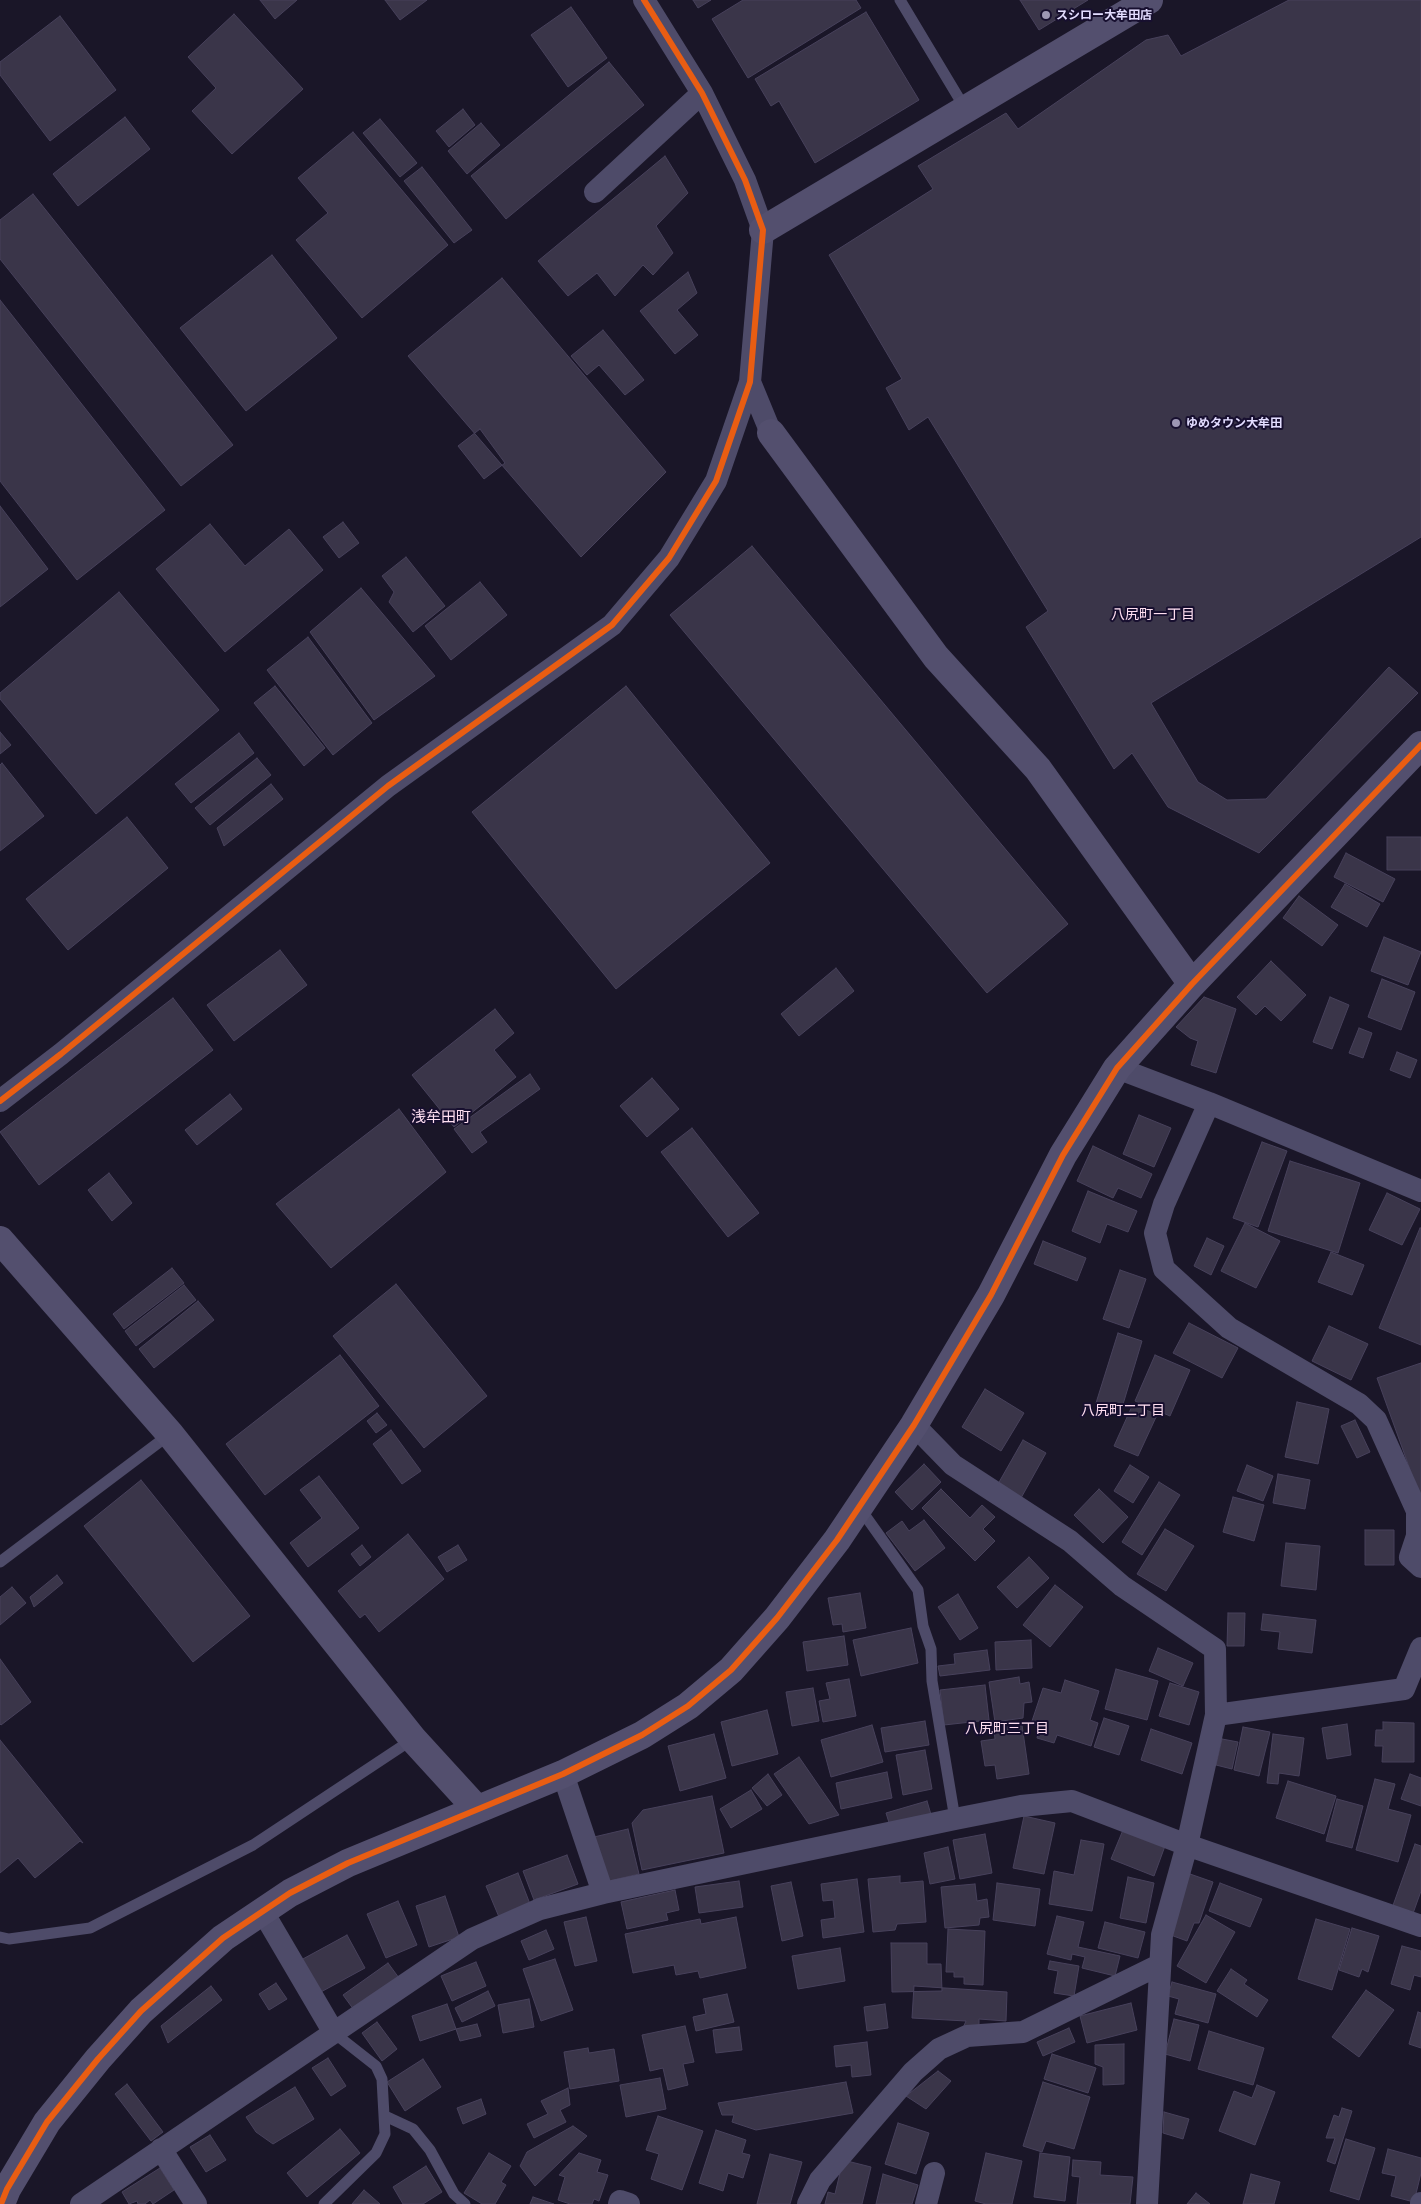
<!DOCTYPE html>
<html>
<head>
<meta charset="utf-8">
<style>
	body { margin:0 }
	canvas { display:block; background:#1a1628 }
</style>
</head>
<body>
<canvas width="1421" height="2204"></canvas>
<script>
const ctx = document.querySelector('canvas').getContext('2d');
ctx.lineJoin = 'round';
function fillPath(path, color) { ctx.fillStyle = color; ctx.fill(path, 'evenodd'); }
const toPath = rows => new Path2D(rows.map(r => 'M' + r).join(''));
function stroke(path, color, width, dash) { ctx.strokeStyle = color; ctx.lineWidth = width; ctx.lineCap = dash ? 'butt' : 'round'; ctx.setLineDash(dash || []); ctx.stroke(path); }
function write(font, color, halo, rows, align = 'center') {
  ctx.font = font + ' Raleway,"Noto Sans JP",sans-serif'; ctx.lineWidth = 4; ctx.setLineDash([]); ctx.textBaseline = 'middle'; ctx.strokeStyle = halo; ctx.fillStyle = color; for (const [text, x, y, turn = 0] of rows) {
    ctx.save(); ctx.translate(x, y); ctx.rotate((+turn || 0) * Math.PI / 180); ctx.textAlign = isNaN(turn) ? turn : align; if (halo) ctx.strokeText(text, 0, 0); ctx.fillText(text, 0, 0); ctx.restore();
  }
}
const building = toPath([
	[260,0,297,0,275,19,260,0],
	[385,0,427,0,400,20,385,0],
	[693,0,711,0,698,8,693,0],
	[743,0,856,0,861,8,748,78,712,19,743,0],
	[1020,0,1088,0,1039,30,1020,0],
	[1289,0,1421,0,1421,537,1151,703,1198,782,1227,800,1266,799,1389,667,1418,693,1259,853,1168,807,1132,753,1114,769,1026,627,1048,611,928,417,909,430,886,388,902,379,829,255,933,189,918,166,1006,113,1018,129,1146,40,1168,35,1181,56,1289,0],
	[571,7,607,58,568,87,531,35,571,7],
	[866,12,919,100,815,163,779,101,771,106,755,79,866,12],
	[234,14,303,89,232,154,192,111,216,88,188,57,234,14],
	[60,16,116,90,50,141,0,75,0,62,60,16],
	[609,62,644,105,506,219,471,176,609,62],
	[463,109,475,125,449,147,436,131,463,109],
	[125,117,150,149,78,206,53,174,125,117],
	[380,119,417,163,400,177,363,133,380,119],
	[481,123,500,145,467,174,448,151,481,123],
	[353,132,448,245,362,318,296,240,328,213,298,178,353,132],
	[665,156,688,193,656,226,673,253,653,275,643,265,615,296,597,273,568,296,538,261,665,156],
	[422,167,472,230,454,243,404,181,422,167],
	[33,194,233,445,181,486,0,259,0,220,33,194],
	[272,255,337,338,246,411,180,328,272,255],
	[688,272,697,293,677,310,698,335,675,354,640,311,688,272],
	[502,278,666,472,581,557,408,356,502,278],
	[0,300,165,510,77,580,0,481,0,300],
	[603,330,644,380,625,395,599,365,587,375,571,356,603,330],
	[480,429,505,463,484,479,458,446,480,429],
	[0,506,48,569,0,607,0,506],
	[343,522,359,543,339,558,323,537,343,522],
	[210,524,245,566,289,529,323,570,225,652,156,569,210,524],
	[752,546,1068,924,987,993,670,615,752,546],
	[406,557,445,606,413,632,389,602,394,592,382,576,406,557],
	[480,582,507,615,451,660,425,626,480,582],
	[361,588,435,676,374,720,310,632,361,588],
	[119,592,219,710,96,814,0,699,0,693,119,592],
	[308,637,372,723,333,755,267,670,308,637],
	[275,686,325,748,304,766,254,703,275,686],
	[626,686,770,863,616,989,472,812,626,686],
	[0,732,11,745,0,754,0,732],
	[239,733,254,753,191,803,175,784,239,733],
	[257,758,271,775,210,825,195,808,257,758],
	[2,763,44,816,0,851,0,765,2,763],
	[271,784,283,799,224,846,217,828,271,784],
	[127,817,168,868,68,950,26,899,127,817],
	[1387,837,1421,837,1421,870,1387,870,1387,837],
	[1346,853,1395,879,1383,902,1334,877,1346,853],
	[1345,884,1380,904,1367,927,1331,907,1345,884],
	[1299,896,1338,925,1322,946,1283,918,1299,896],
	[1384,937,1421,952,1408,985,1371,971,1384,937],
	[280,950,307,985,234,1041,207,1005,280,950],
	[1271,961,1306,995,1281,1021,1265,1006,1256,1015,1237,997,1271,961],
	[836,968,854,991,799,1036,781,1014,836,968],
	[1382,979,1415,992,1401,1030,1368,1017,1382,979],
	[1204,997,1236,1009,1216,1073,1191,1065,1198,1041,1190,1038,1176,1027,1204,997],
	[1330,997,1349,1005,1332,1049,1313,1042,1330,997],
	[173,998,213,1050,39,1185,0,1132,173,998],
	[495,1009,514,1033,494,1050,516,1077,454,1127,412,1075,495,1009],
	[1359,1028,1372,1033,1363,1058,1349,1053,1359,1028],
	[1397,1052,1417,1060,1410,1078,1390,1070,1397,1052],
	[530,1074,540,1089,480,1132,487,1142,472,1153,454,1129,530,1074],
	[652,1078,679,1109,647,1137,620,1106,652,1078],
	[230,1094,242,1109,197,1145,185,1130,230,1094],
	[399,1109,446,1172,331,1268,276,1204,399,1109],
	[1139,1115,1171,1128,1154,1167,1123,1154,1139,1115],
	[692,1128,759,1213,728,1237,661,1152,692,1128],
	[1262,1142,1287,1151,1258,1227,1233,1218,1262,1142],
	[1093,1146,1152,1174,1141,1198,1118,1188,1113,1198,1077,1181,1093,1146],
	[1290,1161,1360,1183,1338,1253,1268,1231,1290,1161],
	[109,1173,132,1203,112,1221,88,1190,109,1173],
	[1088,1191,1137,1211,1128,1232,1107,1224,1100,1243,1072,1231,1088,1191],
	[1387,1193,1420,1209,1402,1245,1369,1230,1387,1193],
	[1245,1223,1280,1241,1256,1288,1221,1271,1245,1223],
	[1420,1228,1421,1228,1421,1345,1379,1328,1420,1228],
	[1207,1238,1224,1246,1211,1275,1194,1266,1207,1238],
	[1043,1241,1086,1258,1077,1281,1034,1264,1043,1241],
	[1331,1252,1364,1265,1352,1295,1318,1282,1331,1252],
	[172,1268,184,1283,124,1329,113,1314,172,1268],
	[1120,1270,1146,1279,1129,1328,1103,1319,1120,1270],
	[396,1284,487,1396,424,1448,333,1336,396,1284],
	[184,1285,196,1300,136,1346,125,1331,184,1285],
	[198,1301,214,1320,154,1368,139,1349,198,1301],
	[1189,1323,1238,1348,1222,1378,1173,1353,1189,1323],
	[1329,1326,1368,1344,1351,1380,1312,1361,1329,1326],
	[1118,1333,1142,1341,1121,1411,1096,1403,1118,1333],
	[340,1355,379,1406,265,1495,226,1444,340,1355],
	[1155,1355,1190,1370,1170,1416,1135,1401,1155,1355],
	[1421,1363,1421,1500,1377,1378,1421,1363],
	[985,1389,1024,1413,1001,1451,962,1427,985,1389],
	[1297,1402,1329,1409,1318,1464,1285,1457,1297,1402],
	[1133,1404,1157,1415,1138,1456,1114,1446,1133,1404],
	[377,1413,387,1425,376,1433,367,1421,377,1413],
	[1355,1420,1370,1452,1357,1458,1341,1426,1355,1420],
	[391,1430,421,1471,402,1484,373,1444,391,1430],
	[1023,1440,1046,1453,1021,1498,998,1484,1023,1440],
	[924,1464,941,1482,912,1510,895,1492,924,1464],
	[1130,1465,1149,1477,1133,1503,1114,1491,1130,1465],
	[1247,1465,1273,1476,1263,1501,1237,1491,1247,1465],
	[1278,1474,1310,1480,1305,1509,1273,1503,1278,1474],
	[319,1476,359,1528,308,1567,290,1543,322,1518,300,1490,319,1476],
	[141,1480,250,1616,193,1662,84,1526,141,1480],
	[1159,1482,1180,1495,1142,1555,1122,1542,1159,1482],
	[941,1489,970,1518,982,1505,995,1517,983,1529,995,1541,975,1561,922,1508,941,1489],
	[1099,1489,1128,1517,1103,1543,1074,1515,1099,1489],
	[1233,1497,1264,1505,1254,1541,1223,1532,1233,1497],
	[924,1520,945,1548,915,1571,886,1533,902,1521,909,1531,924,1520],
	[1165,1529,1194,1546,1166,1591,1137,1574,1165,1529],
	[1365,1530,1394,1530,1394,1565,1365,1565,1365,1530],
	[408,1534,444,1579,379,1632,365,1614,360,1618,338,1591,408,1534],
	[1286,1543,1320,1546,1316,1590,1281,1586,1286,1543],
	[362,1545,371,1557,360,1566,351,1554,362,1545],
	[458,1545,467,1560,447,1572,438,1557,458,1545],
	[1029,1557,1049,1578,1017,1608,997,1587,1029,1557],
	[57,1575,63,1583,34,1607,30,1597,57,1575],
	[1055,1585,1083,1607,1050,1647,1023,1625,1055,1585],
	[12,1587,26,1603,0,1625,0,1597,12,1587],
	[860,1593,866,1628,843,1632,842,1624,833,1625,828,1598,860,1593],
	[958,1594,978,1628,960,1640,938,1607,958,1594],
	[1228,1613,1245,1613,1244,1646,1227,1646,1228,1613],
	[1263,1614,1316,1620,1312,1653,1278,1649,1280,1632,1261,1630,1263,1614],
	[911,1628,918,1663,861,1676,853,1640,911,1628],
	[844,1636,848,1665,807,1671,803,1642,844,1636],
	[1031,1640,1032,1668,996,1670,995,1642,1031,1640],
	[1158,1648,1193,1663,1183,1686,1149,1671,1158,1648],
	[987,1650,990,1670,940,1676,938,1666,955,1664,954,1654,987,1650],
	[0,1659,31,1702,1,1725,0,1724,0,1659],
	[1116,1669,1158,1681,1147,1720,1105,1709,1116,1669],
	[1019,1677,1020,1684,1029,1682,1032,1702,1024,1703,1023,1718,995,1722,989,1682,1019,1677],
	[849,1679,856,1716,823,1722,819,1701,830,1699,826,1683,849,1679],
	[1065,1680,1099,1691,1090,1720,1098,1723,1091,1746,1057,1735,1054,1743,1037,1738,1040,1726,1031,1724,1043,1688,1061,1693,1065,1680],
	[1170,1683,1199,1692,1189,1725,1159,1716,1170,1683],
	[985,1685,989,1720,944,1725,940,1690,985,1685],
	[813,1688,819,1721,792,1726,786,1692,813,1688],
	[767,1710,778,1754,732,1766,721,1722,767,1710],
	[1104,1718,1129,1726,1119,1755,1094,1747,1104,1718],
	[925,1721,929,1745,885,1752,881,1728,925,1721],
	[1383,1722,1414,1723,1414,1762,1382,1762,1383,1746,1375,1746,1376,1730,1383,1730,1383,1722],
	[1347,1724,1351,1755,1327,1759,1322,1728,1347,1724],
	[872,1725,883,1762,831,1777,821,1740,872,1725],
	[1022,1725,1029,1774,997,1779,995,1765,985,1766,981,1741,995,1739,994,1729,1022,1725],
	[1243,1727,1270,1732,1259,1776,1234,1770,1243,1727],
	[1151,1729,1192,1743,1182,1774,1141,1760,1151,1729],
	[714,1734,726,1778,680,1791,668,1746,714,1734],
	[1273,1734,1304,1738,1299,1776,1279,1773,1278,1784,1267,1783,1273,1734],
	[1222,1739,1238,1742,1232,1769,1216,1765,1222,1739],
	[0,1740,83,1843,80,1841,35,1878,18,1858,0,1873,0,1740],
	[925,1750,932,1789,903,1795,896,1755,925,1750],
	[799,1757,839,1815,809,1824,774,1774,799,1757],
	[887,1772,892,1798,841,1809,836,1783,887,1772],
	[768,1774,782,1795,767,1806,752,1788,768,1774],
	[1410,1774,1421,1778,1421,1806,1401,1799,1410,1774],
	[1375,1779,1395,1784,1388,1809,1411,1815,1398,1862,1356,1850,1375,1779],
	[1288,1781,1336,1796,1324,1834,1276,1818,1288,1781],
	[751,1790,762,1809,731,1828,720,1809,751,1790],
	[712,1796,724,1853,642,1870,632,1823,643,1810,712,1796],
	[1337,1799,1363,1806,1352,1848,1326,1841,1337,1799],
	[927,1801,932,1818,891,1829,886,1813,927,1801],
	[1024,1816,1055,1823,1044,1874,1013,1868,1024,1816],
	[628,1829,639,1874,605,1882,594,1837,628,1829],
	[1123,1830,1165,1846,1154,1876,1111,1859,1123,1830],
	[985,1834,992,1873,960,1879,953,1840,985,1834],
	[1081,1840,1104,1844,1092,1911,1049,1904,1054,1871,1074,1875,1081,1840],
	[1415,1844,1421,1846,1421,1891,1411,1919,1391,1911,1415,1844],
	[948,1847,955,1879,930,1884,924,1853,948,1847],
	[567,1855,578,1884,534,1900,523,1871,567,1855],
	[518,1873,530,1904,499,1917,486,1886,518,1873],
	[1190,1874,1213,1882,1199,1923,1194,1923,1187,1941,1168,1934,1190,1874],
	[900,1876,900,1883,923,1881,926,1922,897,1924,895,1930,873,1932,868,1879,900,1876],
	[1128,1877,1154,1883,1146,1923,1120,1918,1128,1877],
	[857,1879,864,1932,823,1938,821,1920,835,1918,833,1900,823,1901,821,1884,857,1879],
	[739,1881,743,1907,699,1913,695,1887,739,1881],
	[791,1882,803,1936,782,1941,771,1886,791,1882],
	[997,1883,1040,1889,1035,1926,993,1920,997,1883],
	[1220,1883,1262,1899,1250,1927,1209,1911,1220,1883],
	[975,1884,977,1901,987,1899,989,1917,980,1918,979,1925,945,1928,941,1887,975,1884],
	[675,1890,679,1910,666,1913,668,1920,627,1929,621,1902,675,1890],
	[445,1896,459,1937,429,1947,416,1906,445,1896],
	[398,1901,417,1945,386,1958,367,1914,398,1901],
	[1206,1915,1235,1932,1206,1983,1177,1966,1206,1915],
	[1057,1916,1084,1922,1078,1947,1120,1956,1115,1976,1082,1968,1085,1957,1072,1954,1071,1960,1047,1954,1057,1916],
	[586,1917,597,1961,575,1966,564,1922,586,1917],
	[736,1917,746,1968,700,1978,698,1971,676,1975,674,1965,633,1973,625,1934,700,1919,701,1924,736,1917],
	[1316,1919,1350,1929,1332,1990,1298,1979,1316,1919],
	[1105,1922,1145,1932,1138,1958,1098,1948,1105,1922],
	[1352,1928,1379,1936,1368,1972,1362,1969,1359,1977,1339,1970,1352,1928],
	[948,1929,985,1931,983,1985,964,1984,964,1977,954,1977,954,1972,946,1972,948,1929],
	[546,1930,554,1949,529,1960,521,1941,546,1930],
	[347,1935,365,1968,319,1993,301,1960,347,1935],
	[891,1943,927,1943,927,1964,941,1964,942,1991,892,1992,891,1943],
	[1402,1946,1421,1951,1421,1977,1414,1975,1410,1990,1391,1984,1402,1946],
	[840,1948,845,1981,798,1989,792,1956,840,1948],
	[555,1959,573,2010,541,2021,523,1969,555,1959],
	[1050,1961,1079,1966,1074,1996,1054,1993,1058,1971,1048,1969,1050,1961],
	[476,1962,486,1986,452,2001,441,1976,476,1962],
	[388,1963,399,1978,354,2010,343,1995,388,1963],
	[1231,1969,1247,1980,1244,1984,1268,2000,1257,2017,1217,1991,1231,1969],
	[1172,1982,1216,1994,1208,2023,1175,2014,1179,1999,1168,1996,1172,1982],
	[276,1983,287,1999,269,2010,259,1994,276,1983],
	[211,1986,222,2000,168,2043,161,2026,211,1986],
	[914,1986,1007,1992,1006,2021,979,2019,979,2029,963,2028,966,2021,912,2018,914,1986],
	[1366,1990,1394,2010,1359,2057,1332,2037,1366,1990],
	[488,1991,495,2006,462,2022,455,2008,488,1991],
	[727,1994,734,2022,696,2031,693,2017,706,2014,703,1999,727,1994],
	[529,1999,534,2027,503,2033,498,2005,529,1999],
	[1131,2003,1137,2030,1087,2043,1080,2016,1131,2003],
	[447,2004,456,2029,420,2041,412,2016,447,2004],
	[885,2004,888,2028,867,2031,864,2007,885,2004],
	[1418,2012,1421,2013,1421,2048,1409,2044,1418,2012],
	[1174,2019,1199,2025,1190,2061,1165,2054,1174,2019],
	[377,2022,397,2049,382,2061,362,2033,377,2022],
	[477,2024,481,2036,460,2041,456,2029,477,2024],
	[685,2026,694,2062,683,2064,688,2085,668,2090,663,2068,650,2071,642,2035,685,2026],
	[739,2027,742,2050,716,2053,713,2030,739,2027],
	[1069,2028,1075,2042,1043,2056,1037,2042,1069,2028],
	[1209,2031,1264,2048,1253,2085,1198,2069,1209,2031],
	[867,2042,871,2075,852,2077,851,2065,836,2067,834,2046,867,2042],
	[1124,2044,1124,2084,1103,2085,1103,2067,1095,2064,1095,2045,1124,2044],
	[588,2048,589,2053,614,2049,619,2081,570,2089,564,2052,588,2048],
	[1052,2054,1096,2068,1088,2093,1044,2079,1052,2054],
	[328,2058,346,2086,331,2096,312,2068,328,2058],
	[423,2059,441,2087,405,2111,387,2082,423,2059],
	[938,2071,951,2081,926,2109,906,2096,938,2071],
	[660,2078,666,2109,626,2117,620,2085,660,2078],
	[846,2082,853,2113,756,2130,732,2122,734,2115,722,2115,718,2103,846,2082],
	[1043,2082,1090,2097,1074,2149,1046,2141,1042,2152,1023,2146,1043,2082],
	[127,2084,163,2132,151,2141,115,2094,127,2084],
	[1257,2085,1275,2092,1255,2145,1219,2131,1234,2091,1252,2098,1257,2085],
	[295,2087,314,2119,273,2144,256,2132,246,2117,295,2087],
	[568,2088,570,2105,560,2110,566,2122,534,2138,527,2124,548,2114,541,2101,568,2088],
	[481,2099,486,2114,463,2124,457,2108,481,2099],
	[1342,2108,1352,2111,1335,2164,1327,2161,1335,2138,1326,2138,1334,2115,1339,2117,1342,2108],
	[1164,2112,1189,2119,1183,2139,1163,2133,1164,2112],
	[658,2116,703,2131,682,2190,651,2179,659,2154,646,2150,658,2116],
	[898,2123,929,2133,916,2174,885,2164,898,2123],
	[573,2126,587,2136,535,2186,520,2166,527,2152,573,2126],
	[340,2129,360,2153,307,2197,287,2173,340,2129],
	[716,2130,746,2140,742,2153,750,2155,743,2178,728,2173,723,2191,699,2183,716,2130],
	[210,2135,226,2160,206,2172,190,2147,210,2135],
	[1346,2139,1375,2148,1359,2200,1330,2191,1346,2139],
	[1388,2149,1421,2158,1421,2173,1414,2202,1391,2196,1396,2176,1382,2173,1388,2149],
	[489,2153,511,2166,501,2182,506,2185,495,2204,482,2204,464,2193,489,2153],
	[579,2153,601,2160,597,2172,608,2175,599,2201,594,2199,592,2204,570,2204,558,2200,565,2177,559,2175,579,2153],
	[986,2153,1022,2161,1012,2204,986,2204,975,2201,986,2153],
	[1040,2153,1070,2157,1065,2201,1034,2197,1040,2153],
	[770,2154,802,2162,790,2204,757,2204,770,2154],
	[843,2160,871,2167,862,2204,825,2204,828,2192,835,2194,843,2160],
	[1073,2160,1101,2162,1100,2175,1133,2177,1130,2204,1077,2204,1080,2177,1072,2176,1073,2160],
	[426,2166,442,2192,423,2204,403,2204,393,2187,426,2166],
	[160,2168,174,2190,153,2204,150,2200,145,2204,138,2204,137,2201,129,2204,122,2192,160,2168],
	[883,2174,918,2185,912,2204,876,2204,883,2174],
	[1251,2174,1280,2182,1274,2204,1243,2204,1251,2174],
	[364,2190,380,2204,352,2204,364,2190],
	[1196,2193,1210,2204,1187,2204,1196,2193],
	[533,2197,554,2204,530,2204,533,2197]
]);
const lane = toPath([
	[900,0,966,110],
	[864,1514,918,1590,923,1626,931,1649,932,1681,955,1819],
	[0,1562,170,1434],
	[0,1937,9,1939,90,1928,253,1845,413,1739],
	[385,2116,413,2129,430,2150,454,2194,465,2204],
	[324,2204,376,2153,385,2134,382,2079,376,2066,334,2033]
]);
const street = toPath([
	[595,192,702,93],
	[750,382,771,433],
	[1117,1068,1209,1103,1421,1191],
	[0,1101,61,1054,388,786,612,625,669,558,716,481,750,382,763,230,745,180,702,93,644,0],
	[1209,1103,1164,1204,1155,1233,1164,1269,1229,1328,1359,1404,1376,1420,1417,1511,1417,1536,1410,1557,1421,1567],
	[914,1425,953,1465,1070,1541,1122,1586,1215,1649,1216,1715,1187,1845,1162,1935,1147,2204],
	[1216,1715,1404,1689,1421,1648],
	[563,1774,603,1893],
	[263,1912,334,2033],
	[161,2149,196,2204],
	[81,2204,472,1939,540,1909,603,1893,955,1819,1021,1806,1072,1801,1187,1845,1421,1926],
	[619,2204,620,2201,629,2204],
	[808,2204,820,2180,913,2072,939,2049,967,2036,1023,2032,1159,1965],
	[926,2204,934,2173],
	[1421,2204,1421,2203]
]);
const secondary = toPath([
	[763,230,1149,0],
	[771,433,936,657,1038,769,1192,984],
	[0,1240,170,1434,413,1739,477,1809],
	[1,2204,7,2189,47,2122,98,2059,141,2011,223,1938,290,1893,348,1863,563,1774,642,1735,688,1706,731,1670,777,1618,837,1540,914,1425,991,1295,1063,1155,1117,1068,1192,984,1421,745]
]);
const cycleway = toPath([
	[0,1101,61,1054,388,786,612,625,669,558,716,481,750,382,763,230,745,180,702,93,644,0],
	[1,2204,7,2189,47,2122,98,2059,141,2011,223,1938,290,1893,348,1863,563,1774,642,1735,688,1706,731,1670,777,1618,837,1540,914,1425,991,1295,1063,1155,1117,1068,1192,984,1421,745]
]);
const markers = [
	[1046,15,5,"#9d97b4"],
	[1176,423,5,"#9d97b4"]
];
const poiNames = [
	["スシロー大牟田店",1056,15],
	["ゆめタウン大牟田",1186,423]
];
const neighbourhoodNames = [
	["八尻町一丁目",1153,615],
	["八尻町二丁目",1123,1411],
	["八尻町三丁目",1007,1729]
];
const quarterNames = [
	["浅牟田町",441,1117]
];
fillPath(building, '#3a3549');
stroke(building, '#47415b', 1);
stroke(lane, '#4e4b69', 11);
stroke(street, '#4e4b69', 22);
stroke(secondary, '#534f6e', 28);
stroke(cycleway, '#e95d12', 6);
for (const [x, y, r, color] of markers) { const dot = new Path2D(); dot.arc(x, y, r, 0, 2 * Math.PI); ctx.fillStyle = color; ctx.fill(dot); stroke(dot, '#170f2f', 2); }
write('bold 12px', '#e3ddff', '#170f2f', poiNames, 'left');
write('14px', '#ffdff1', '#170f2f', neighbourhoodNames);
write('15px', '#ffdff1', '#170f2f', quarterNames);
</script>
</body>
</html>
